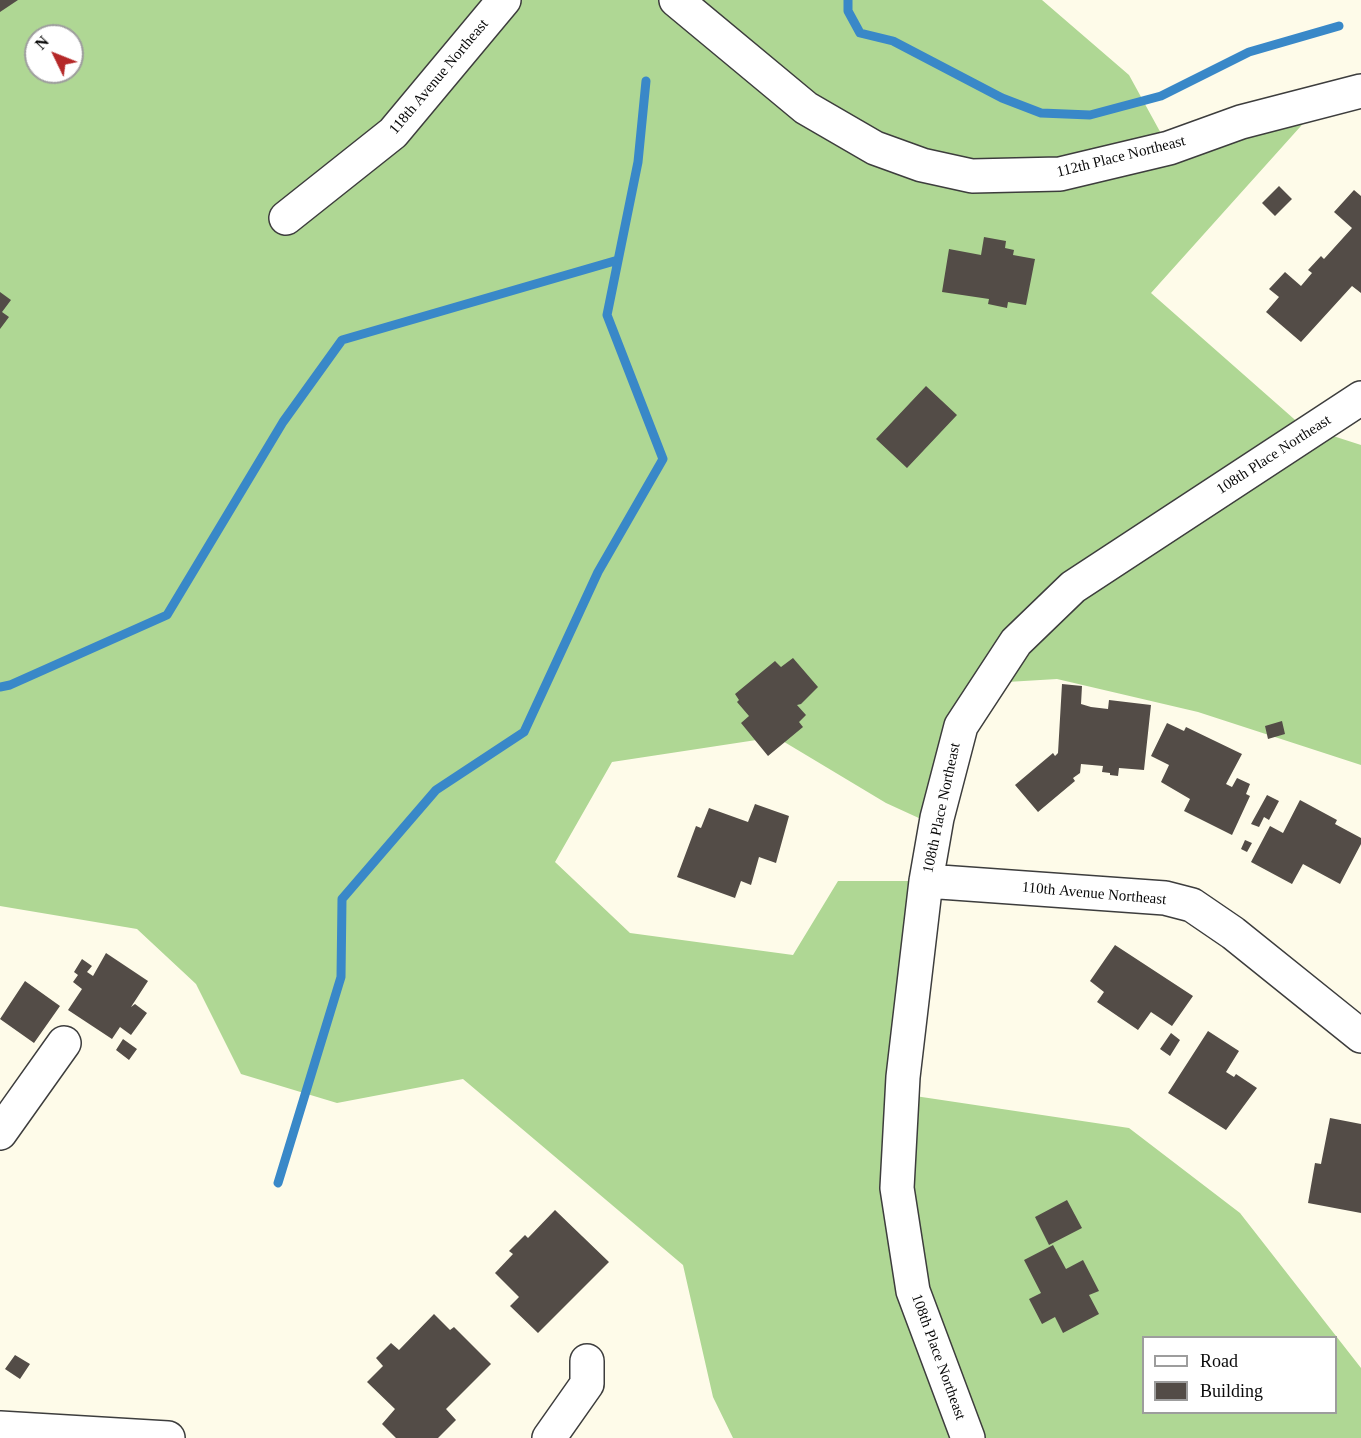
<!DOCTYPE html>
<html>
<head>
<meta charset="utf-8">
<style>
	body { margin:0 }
	#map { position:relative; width:1361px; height:1438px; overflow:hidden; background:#fefbe9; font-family:Georgia,serif }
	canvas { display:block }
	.legend { position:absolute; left:1142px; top:1336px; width:195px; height:78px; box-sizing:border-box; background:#fff; border:2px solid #9d9d9d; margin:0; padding:8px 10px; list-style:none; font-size:18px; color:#0a0a0a }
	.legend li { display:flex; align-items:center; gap:12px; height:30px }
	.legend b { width:30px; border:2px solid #9d9d9d }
	.north { position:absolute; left:24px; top:24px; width:60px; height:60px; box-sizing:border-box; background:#fff; border:2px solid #9d9d9d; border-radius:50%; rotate:313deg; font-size:16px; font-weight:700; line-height:24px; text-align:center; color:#0a0a0a }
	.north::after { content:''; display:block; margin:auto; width:21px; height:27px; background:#b52828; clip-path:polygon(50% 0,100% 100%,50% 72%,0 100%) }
</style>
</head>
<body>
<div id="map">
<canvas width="1361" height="1438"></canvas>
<ul class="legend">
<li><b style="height:8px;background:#fff"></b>Road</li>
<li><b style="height:16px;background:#534c47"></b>Building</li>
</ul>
<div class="north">N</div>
</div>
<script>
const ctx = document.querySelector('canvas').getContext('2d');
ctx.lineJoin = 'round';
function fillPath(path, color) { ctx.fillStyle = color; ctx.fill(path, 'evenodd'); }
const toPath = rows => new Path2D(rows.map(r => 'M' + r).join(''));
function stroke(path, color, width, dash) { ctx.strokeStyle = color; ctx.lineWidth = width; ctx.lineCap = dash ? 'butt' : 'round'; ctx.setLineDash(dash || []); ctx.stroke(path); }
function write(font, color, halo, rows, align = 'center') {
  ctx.font = font + ' Georgia,serif'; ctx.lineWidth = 6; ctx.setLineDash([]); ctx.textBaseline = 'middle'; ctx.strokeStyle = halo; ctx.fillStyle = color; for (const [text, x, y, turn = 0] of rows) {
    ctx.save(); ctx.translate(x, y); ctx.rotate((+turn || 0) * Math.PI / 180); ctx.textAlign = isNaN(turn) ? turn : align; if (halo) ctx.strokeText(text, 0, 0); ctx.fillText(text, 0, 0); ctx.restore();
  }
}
const forest = toPath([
	[0,0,1042,0,1129,75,1169,148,1318,107,1151,293,1302,426,1361,445,1361,765,1198,712,1057,679,974,684,945,830,886,803,776,737,612,762,555,862,630,933,793,955,838,881,926,881,915,1096,1129,1128,1240,1213,1361,1368,1361,1438,733,1438,713,1397,683,1265,463,1079,337,1103,241,1074,196,984,137,929,0,906],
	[36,36,72,36,72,72,36,72],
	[1144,1338,1336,1338,1336,1412,1144,1412]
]);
const stream = toPath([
	[848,0,848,11,860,33,893,41,1002,98,1041,113,1090,115,1161,96,1249,52,1339,26],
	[0,687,10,685,167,615,283,422,342,340,618,260],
	[278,1183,341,977,342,899,436,790,524,732,598,572,663,459,607,315,638,162,646,81]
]);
const building = toPath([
	[0,0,18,0,0,12],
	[1279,186,1292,199,1275,216,1262,203],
	[1354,190,1361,196,1361,293,1352,286,1301,342,1266,312,1279,297,1269,289,1285,272,1301,286,1312,273,1308,270,1321,256,1324,259,1352,228,1334,212],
	[984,237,1006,241,1005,248,1014,250,1013,255,1035,259,1026,305,1008,302,1007,308,988,304,989,299,942,292,949,249,981,255],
	[0,292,11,300,2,312,9,317,0,329],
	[926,386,957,415,907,468,876,439],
	[793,658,818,687,801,704,797,705,806,715,799,722,803,727,768,756,741,723,749,716,737,702,739,700,735,694,775,661,781,667],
	[1062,684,1082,686,1081,704,1091,707,1108,709,1109,700,1151,705,1144,770,1119,768,1118,776,1110,775,1110,773,1102,772,1103,766,1081,764,1080,773,1073,778,1075,781,1038,812,1015,785,1053,753,1055,756,1058,753],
	[1282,721,1285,734,1268,739,1265,726],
	[1167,723,1184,731,1186,727,1242,754,1226,784,1232,787,1237,778,1250,784,1246,794,1250,796,1232,835,1184,811,1190,799,1161,782,1169,765,1151,756],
	[1267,795,1279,801,1269,820,1264,817,1259,827,1251,824],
	[1300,800,1337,820,1335,824,1361,838,1361,844,1340,884,1303,864,1292,884,1251,862,1270,826,1283,833],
	[755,804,789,816,776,863,759,857,751,885,741,881,735,898,677,877,696,826,701,828,709,808,748,822],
	[1245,840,1252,843,1247,852,1241,849],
	[1115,945,1193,996,1172,1026,1151,1012,1138,1030,1097,1002,1104,992,1090,981],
	[106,953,148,981,131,1007,135,1004,147,1013,131,1035,120,1027,112,1039,68,1010,82,989,73,982,78,975,74,972,82,959,92,966,87,972,93,976],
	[25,981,60,1006,34,1043,0,1019],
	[1208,1031,1239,1051,1226,1072,1234,1077,1236,1074,1257,1088,1226,1130,1168,1093],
	[1171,1033,1180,1040,1170,1056,1160,1049],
	[123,1039,137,1049,129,1060,116,1050],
	[1330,1118,1361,1124,1361,1213,1308,1203,1315,1163,1321,1164],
	[1067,1200,1082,1228,1049,1245,1035,1217],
	[555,1210,609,1262,538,1333,510,1306,519,1297,495,1273,513,1254,509,1251,525,1235,528,1238],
	[1053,1245,1066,1269,1083,1260,1099,1291,1089,1295,1099,1314,1063,1333,1055,1317,1042,1324,1029,1299,1041,1293,1024,1260],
	[434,1314,450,1330,454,1327,491,1364,446,1409,456,1420,438,1438,396,1438,382,1424,395,1409,367,1382,383,1366,376,1358,391,1343,399,1350],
	[15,1355,30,1364,20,1379,5,1369]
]);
const minor = toPath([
	[676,0,806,108,875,148,922,165,972,176,1060,174,1169,148,1241,122,1361,91],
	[286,218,393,133,504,0],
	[926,881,1165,898,1192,905,1233,933,1361,1036],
	[0,1133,64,1043],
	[0,1428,168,1438],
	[549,1438,587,1384,587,1361],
	[968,1438,913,1291,897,1188,903,1077,926,881,937,818,961,726,1016,642,1073,587,1361,398]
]);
const streetNames = [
	["118th Avenue Northeast",439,77,-50],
	["112th Place Northeast",1121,157,-14],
	["108th Place Northeast",1274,455,-33],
	["108th Place Northeast",942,808,-78],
	["110th Avenue Northeast",1094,894,5],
	["108th Place Northeast",938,1357,70]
];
fillPath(forest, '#afd794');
stroke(stream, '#3988c8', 9);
fillPath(building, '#534c47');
stroke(minor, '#3d3d3d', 36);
stroke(minor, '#fff', 33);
write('15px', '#0a0a0a', '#fff', streetNames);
</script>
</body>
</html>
